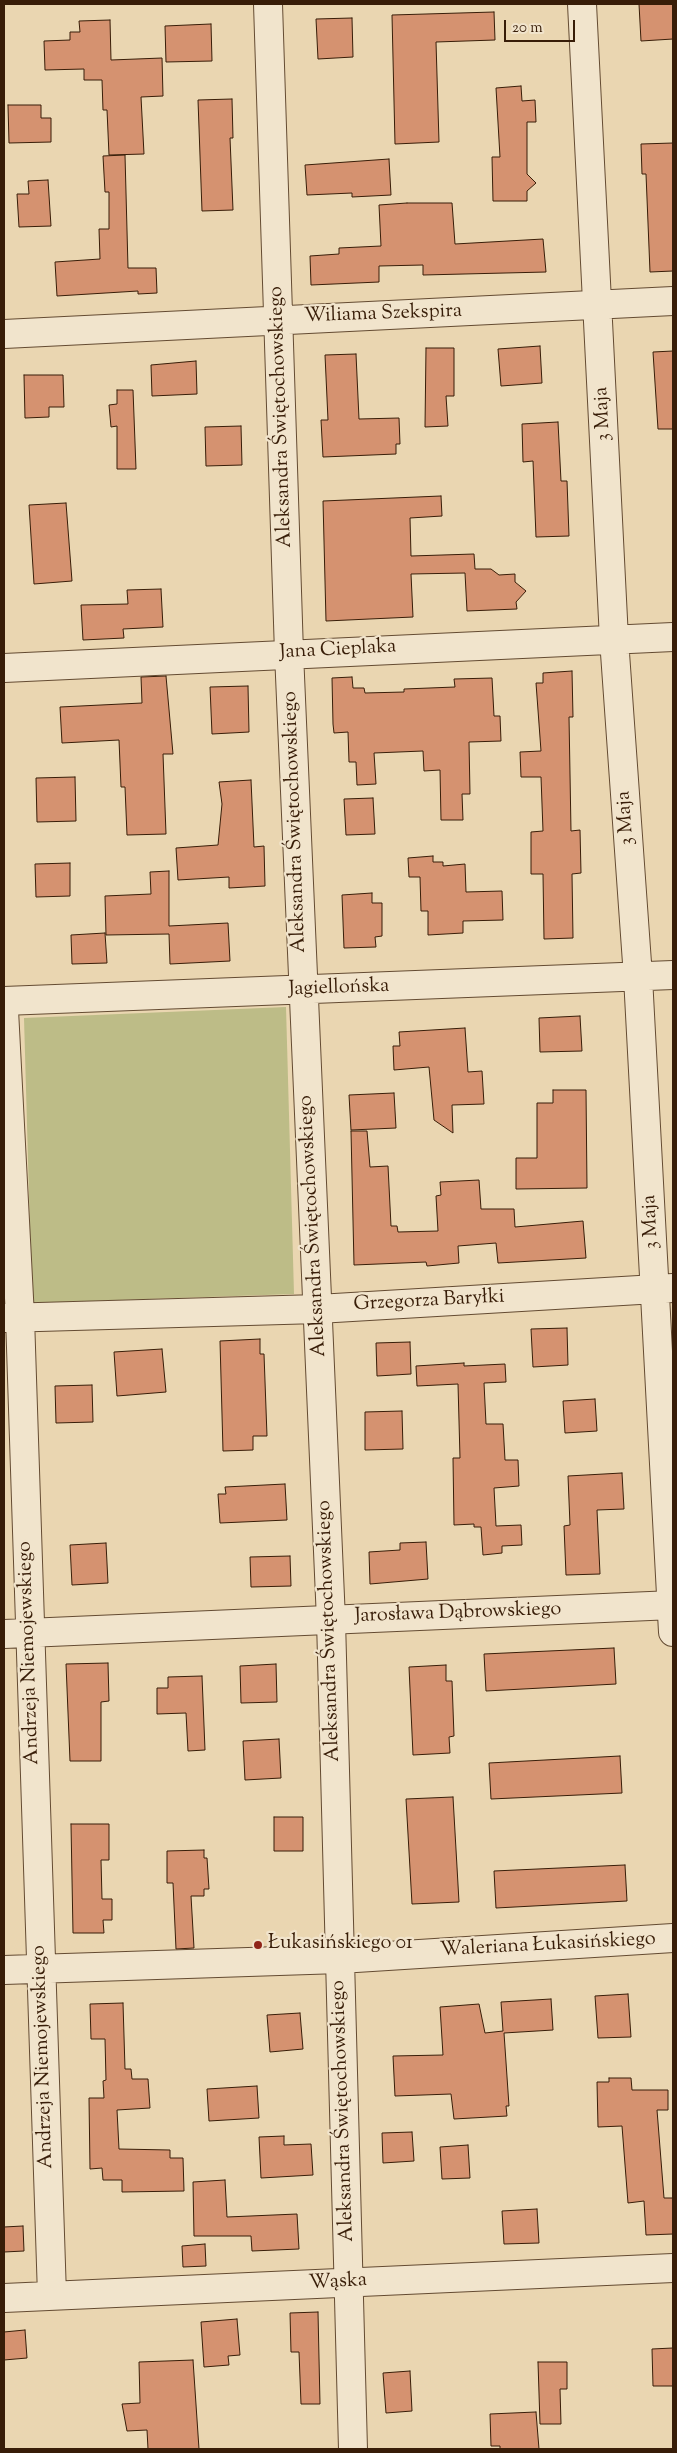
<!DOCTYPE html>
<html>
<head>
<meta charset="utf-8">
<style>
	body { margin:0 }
	#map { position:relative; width:677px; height:2453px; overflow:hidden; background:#ead6b1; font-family:"Sorts Mill Goudy",serif }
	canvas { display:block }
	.frame { position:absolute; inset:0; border:5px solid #381d08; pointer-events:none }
	.scale { position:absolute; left:504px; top:20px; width:71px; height:22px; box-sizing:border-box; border:2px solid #381d08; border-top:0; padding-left:6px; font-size:15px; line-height:18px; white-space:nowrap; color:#381d08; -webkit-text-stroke:4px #f1e4cc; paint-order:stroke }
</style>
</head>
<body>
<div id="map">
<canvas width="677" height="2453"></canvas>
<div class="frame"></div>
<div class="scale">20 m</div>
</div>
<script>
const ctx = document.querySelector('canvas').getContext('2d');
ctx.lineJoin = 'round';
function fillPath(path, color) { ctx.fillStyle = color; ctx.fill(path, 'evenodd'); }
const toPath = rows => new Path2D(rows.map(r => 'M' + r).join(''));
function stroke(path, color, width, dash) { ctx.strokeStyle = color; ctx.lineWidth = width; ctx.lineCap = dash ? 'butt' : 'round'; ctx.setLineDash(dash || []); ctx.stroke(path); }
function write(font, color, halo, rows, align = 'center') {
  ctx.font = font + ' "Sorts Mill Goudy",serif'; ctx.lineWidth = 4.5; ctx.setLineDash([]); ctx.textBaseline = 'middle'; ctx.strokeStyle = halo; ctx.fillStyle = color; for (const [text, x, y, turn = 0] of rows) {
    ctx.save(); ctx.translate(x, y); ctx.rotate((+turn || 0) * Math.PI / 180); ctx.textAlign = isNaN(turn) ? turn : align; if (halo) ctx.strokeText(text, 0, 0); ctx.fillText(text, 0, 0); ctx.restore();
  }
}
const green = toPath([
	[286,1007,294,1294,32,1303,24,1018]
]);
const building = toPath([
	[639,4,673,4,673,39,641,41,639,4],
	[494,12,495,40,436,42,439,142,395,144,392,15,494,12],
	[352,18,353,57,318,59,316,19,352,18],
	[110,20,111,60,162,58,163,96,141,97,144,154,109,155,107,110,103,110,102,80,84,80,84,69,45,70,44,41,70,40,70,32,80,32,79,21,110,20],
	[211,24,212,61,166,62,165,26,211,24],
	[521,86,522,101,535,100,536,122,527,122,527,174,536,183,527,191,527,201,493,201,492,157,500,157,496,88,521,86],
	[232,99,233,138,230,138,233,210,202,211,198,100,232,99],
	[8,105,41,105,41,118,51,118,51,142,9,143,8,105],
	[673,143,673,271,650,272,646,174,642,174,641,144,673,143],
	[125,155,128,268,156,268,157,293,138,294,138,291,57,296,55,262,100,259,99,229,109,229,109,192,105,192,103,156,125,155],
	[389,159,391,195,352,197,352,193,307,195,305,165,389,159],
	[48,180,51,226,19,227,17,194,29,194,28,181,48,180],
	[407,203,452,203,455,244,543,239,546,272,423,275,423,265,379,266,379,282,311,285,310,256,339,254,339,248,381,246,379,205,407,203],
	[540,346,542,383,501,386,498,349,540,346],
	[426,348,454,348,454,396,446,396,448,426,425,427,426,348],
	[673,351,673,429,658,429,653,352,673,351],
	[356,354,359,419,399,418,400,444,396,444,396,454,323,457,321,420,328,420,325,355,356,354],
	[196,361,197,394,152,396,151,365,196,361],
	[24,375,63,375,64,407,49,407,49,417,25,418,24,375],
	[117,390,133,390,136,469,117,469,117,426,111,427,109,405,117,404,117,390],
	[558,422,561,481,567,481,569,536,536,537,533,461,523,462,522,424,558,422],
	[241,426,242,465,206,466,205,427,241,426],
	[441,496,442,516,410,518,411,556,474,554,475,569,491,569,499,575,515,574,515,582,526,591,516,602,517,609,467,611,465,573,411,574,413,617,326,621,323,501,441,496],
	[66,503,72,581,34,584,29,505,66,503],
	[161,589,163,627,123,629,124,638,83,640,81,605,128,604,127,590,161,589],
	[572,671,573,717,569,717,571,831,580,830,581,873,572,874,573,938,544,939,543,874,531,874,531,832,543,831,541,777,521,777,520,752,541,751,536,683,543,683,543,673,572,671],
	[166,676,173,754,163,754,166,834,127,835,125,787,121,787,119,740,62,743,60,707,142,703,141,677,166,676],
	[352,677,353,688,364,688,365,693,404,692,404,689,455,687,454,679,492,678,494,716,500,716,501,741,469,742,470,794,462,794,463,820,441,820,440,770,424,771,423,751,374,753,376,784,357,785,356,762,349,762,348,732,334,733,333,724,332,678,352,677],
	[248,686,249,732,212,734,210,687,248,686],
	[75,777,76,821,37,822,36,778,75,777],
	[251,780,254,847,264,846,265,886,229,888,229,877,178,880,176,848,218,845,222,804,219,782,251,780],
	[373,798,375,834,346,835,344,799,373,798],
	[433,856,433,862,443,862,443,866,465,864,466,892,502,891,503,920,463,921,463,933,428,935,428,911,421,911,420,877,409,877,408,858,433,856],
	[70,863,70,896,36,897,35,864,70,863],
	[169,871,169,926,228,923,230,961,170,964,169,934,106,935,105,896,151,894,150,872,169,871],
	[372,893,372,903,382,903,382,936,375,937,376,947,344,948,342,895,372,893],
	[105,933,107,963,72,964,71,935,105,933],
	[580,1016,582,1051,540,1052,539,1018,580,1016],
	[465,1028,468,1072,482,1071,484,1104,452,1105,453,1133,434,1120,429,1067,394,1070,393,1046,400,1046,399,1032,465,1028],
	[553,1090,586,1090,587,1188,516,1189,516,1158,537,1158,537,1103,553,1103,553,1090],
	[394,1093,396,1128,351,1130,349,1095,394,1093],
	[351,1131,367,1131,370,1167,388,1166,391,1226,397,1226,398,1232,438,1231,436,1196,441,1195,440,1182,479,1180,481,1209,514,1209,515,1227,583,1221,586,1258,498,1263,496,1243,458,1246,459,1263,427,1266,426,1262,354,1265,351,1131],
	[567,1328,568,1365,533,1367,531,1329,567,1328],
	[260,1339,260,1354,264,1354,267,1436,253,1436,253,1450,223,1451,220,1341,260,1339],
	[410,1342,411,1374,377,1376,376,1343,410,1342],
	[162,1349,166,1392,117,1396,114,1352,162,1349],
	[464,1363,464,1366,505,1364,506,1382,484,1383,486,1424,503,1424,505,1460,518,1460,519,1486,494,1488,496,1526,521,1525,522,1545,502,1546,502,1553,483,1555,481,1527,474,1527,474,1524,454,1525,453,1458,460,1458,458,1384,417,1386,416,1366,464,1363],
	[92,1385,93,1422,56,1423,55,1386,92,1385],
	[595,1399,597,1431,565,1433,563,1401,595,1399],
	[402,1411,403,1449,365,1450,365,1412,402,1411],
	[622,1473,624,1509,597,1510,600,1574,566,1575,564,1526,570,1525,568,1476,622,1473],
	[285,1484,287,1520,220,1523,218,1494,226,1494,225,1487,285,1484],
	[426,1542,428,1579,370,1584,369,1552,400,1550,400,1543,426,1542],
	[106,1543,108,1583,72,1585,70,1545,106,1543],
	[290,1556,291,1586,251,1587,250,1557,290,1556],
	[614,1648,616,1684,486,1691,484,1654,614,1648],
	[108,1663,109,1701,101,1702,101,1761,70,1761,66,1664,108,1663],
	[276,1664,277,1702,241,1703,240,1666,276,1664],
	[446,1665,446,1681,452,1681,454,1736,449,1737,450,1753,413,1755,409,1667,446,1665],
	[202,1676,205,1750,188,1751,186,1713,157,1714,157,1688,168,1688,168,1677,202,1676],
	[279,1739,281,1778,245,1780,243,1741,279,1739],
	[620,1756,622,1793,491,1799,489,1763,620,1756],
	[453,1797,459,1902,412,1904,406,1799,453,1797],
	[274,1817,303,1817,303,1851,274,1851,274,1817],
	[71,1824,109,1824,109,1860,101,1860,102,1899,112,1899,112,1920,103,1920,104,1933,73,1933,71,1824],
	[204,1850,204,1858,207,1858,209,1889,204,1889,204,1896,191,1896,194,1948,176,1949,173,1883,167,1883,167,1851,204,1850],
	[625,1865,627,1901,496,1908,494,1871,625,1865],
	[628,1994,631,2037,598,2038,595,1996,628,1994],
	[551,1999,553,2030,504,2033,509,2106,506,2106,507,2116,454,2119,451,2094,395,2096,393,2056,443,2055,440,2007,479,2004,485,2033,503,2031,501,2002,551,1999],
	[123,2003,125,2069,131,2069,132,2079,148,2079,150,2108,117,2110,119,2149,170,2150,170,2158,183,2158,184,2191,122,2192,122,2180,103,2180,102,2168,90,2169,89,2098,104,2098,103,2081,106,2080,105,2039,91,2039,90,2004,123,2003],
	[300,2013,303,2049,270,2052,267,2015,300,2013],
	[609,2078,631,2078,632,2090,668,2090,668,2110,657,2110,664,2198,673,2198,673,2234,646,2235,644,2201,628,2203,622,2126,598,2127,597,2082,609,2082,609,2078],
	[257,2086,259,2118,209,2121,207,2089,257,2086],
	[412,2132,414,2161,383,2163,382,2133,412,2132],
	[284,2136,284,2145,311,2144,313,2175,261,2178,259,2137,284,2136],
	[468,2145,470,2178,442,2179,440,2147,468,2145],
	[225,2180,227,2217,297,2214,299,2249,252,2251,251,2236,194,2236,193,2182,225,2180],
	[537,2209,539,2243,504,2244,502,2211,537,2209],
	[23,2226,24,2251,4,2252,4,2227,23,2226],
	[205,2244,206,2266,183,2267,182,2246,205,2244],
	[318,2312,320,2404,301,2404,299,2352,291,2352,290,2313,318,2312],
	[237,2319,240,2355,228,2356,229,2365,204,2367,201,2322,237,2319],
	[25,2330,27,2358,4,2360,4,2332,25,2330],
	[673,2348,673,2386,653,2386,652,2349,673,2348],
	[193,2360,199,2449,148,2449,147,2430,127,2431,122,2404,140,2403,139,2362,193,2360],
	[538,2362,567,2362,567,2389,560,2389,561,2424,540,2424,538,2362],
	[410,2371,412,2411,386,2413,383,2373,410,2371],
	[536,2412,539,2449,500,2449,500,2446,491,2446,490,2414,536,2412]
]);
const minor = toPath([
	[268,4,289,653,331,1620,353,2449],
	[582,4,614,639,638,977,673,1632],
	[4,334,673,301],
	[4,668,673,637],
	[4,1001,673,975],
	[4,1010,20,1317,52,2295],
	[4,1318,318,1309,673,1288],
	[4,1634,673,1605],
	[4,1970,340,1959,673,1938],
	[4,2298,673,2268]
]);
const markers = [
	[258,1945,5,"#8f2418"]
];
const streetNames = [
	["Wiliama Szekspira",383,315,-2],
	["3 Maja",604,414,-93],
	["Aleksandra Świętochowskiego",282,417,-92],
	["Jana Cieplaka",338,651,-3],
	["3 Maja",627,818,-94],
	["Aleksandra Świętochowskiego",296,822,-92],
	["Jagiellońska",339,989,-2],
	["3 Maja",652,1222,-93],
	["Aleksandra Świętochowskiego",314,1226,-93],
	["Grzegorza Baryłki",429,1302,-3],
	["Jarosława Dąbrowskiego",458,1614,-2],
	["Aleksandra Świętochowskiego",330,1631,-92],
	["Andrzeja Niemojewskiego",30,1653,-92],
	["Waleriana Łukasińskiego",548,1946,-3],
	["Andrzeja Niemojewskiego",44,2057,-92],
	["Aleksandra Świętochowskiego",344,2111,-92],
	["Wąska",338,2283,-3]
];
const poiNames = [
	["Łukasińskiego 01",268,1945]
];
fillPath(green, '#bdbc87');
fillPath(building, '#d59270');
stroke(building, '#381d08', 1);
stroke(minor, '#644b32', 30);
stroke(minor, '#f1e4cc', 28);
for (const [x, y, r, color] of markers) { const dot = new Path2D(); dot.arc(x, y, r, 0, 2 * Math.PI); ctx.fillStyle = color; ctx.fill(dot); stroke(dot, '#f1e4cc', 2); }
write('20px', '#381d08', '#f1e4cc', streetNames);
write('20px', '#381d08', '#f1e4cc', poiNames, 'left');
</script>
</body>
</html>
